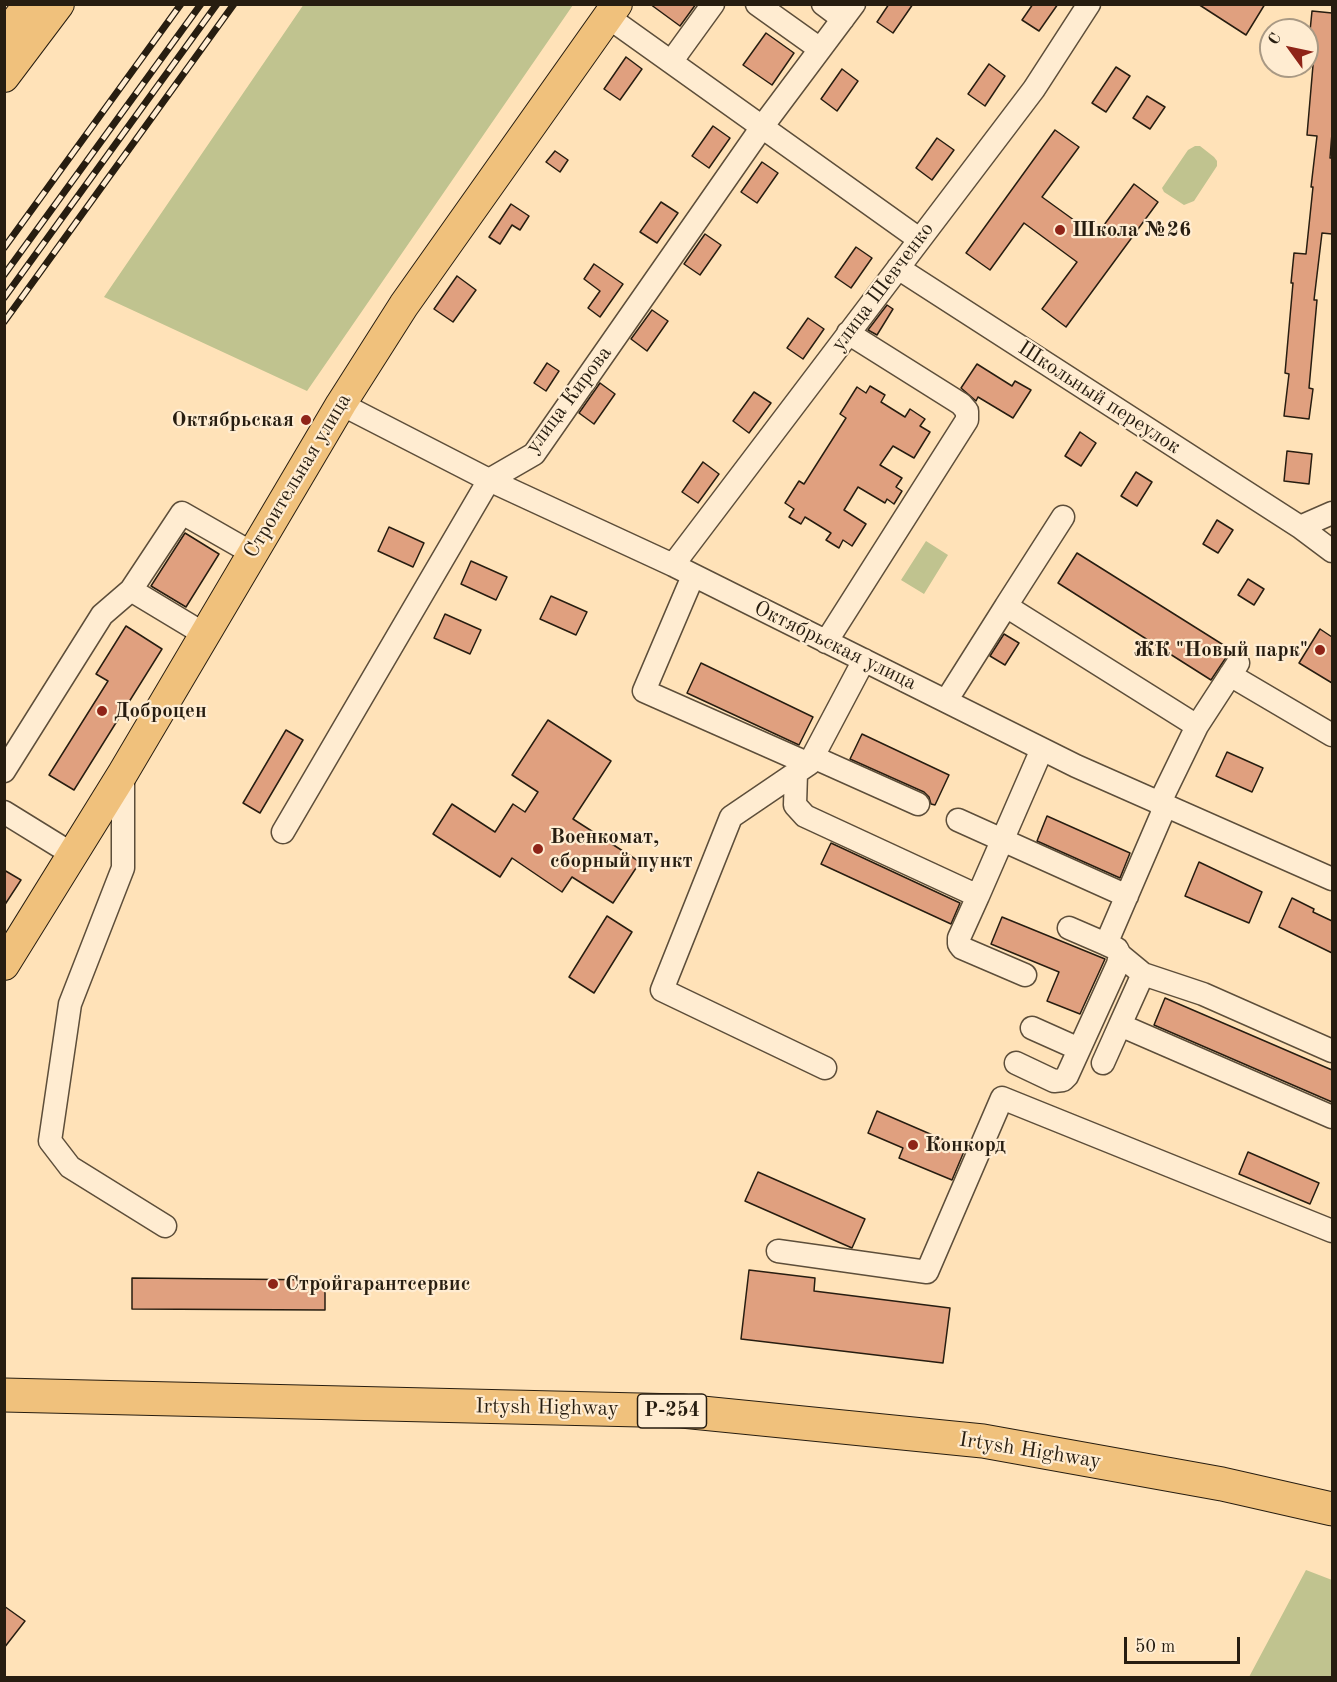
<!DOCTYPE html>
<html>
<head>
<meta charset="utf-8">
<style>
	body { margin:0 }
	#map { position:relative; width:1337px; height:1682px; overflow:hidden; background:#ffe2b8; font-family:"Old Standard TT",serif }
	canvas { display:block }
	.frame { position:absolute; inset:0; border:6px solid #271d10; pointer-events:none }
	.north { position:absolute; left:1259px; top:18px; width:60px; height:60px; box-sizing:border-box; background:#ffecd1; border:2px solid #a99984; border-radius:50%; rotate:303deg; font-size:16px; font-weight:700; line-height:24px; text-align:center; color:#271d10 }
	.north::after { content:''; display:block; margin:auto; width:21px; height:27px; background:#8f2418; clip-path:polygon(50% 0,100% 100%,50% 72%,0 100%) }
	.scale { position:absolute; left:1124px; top:1637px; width:116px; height:27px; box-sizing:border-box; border:3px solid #271d10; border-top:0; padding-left:8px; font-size:18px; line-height:21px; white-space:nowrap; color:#271d10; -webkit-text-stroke:4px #ffecd1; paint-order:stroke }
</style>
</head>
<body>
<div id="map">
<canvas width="1337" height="1682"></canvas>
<div class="frame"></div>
<div class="north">С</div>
<div class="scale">50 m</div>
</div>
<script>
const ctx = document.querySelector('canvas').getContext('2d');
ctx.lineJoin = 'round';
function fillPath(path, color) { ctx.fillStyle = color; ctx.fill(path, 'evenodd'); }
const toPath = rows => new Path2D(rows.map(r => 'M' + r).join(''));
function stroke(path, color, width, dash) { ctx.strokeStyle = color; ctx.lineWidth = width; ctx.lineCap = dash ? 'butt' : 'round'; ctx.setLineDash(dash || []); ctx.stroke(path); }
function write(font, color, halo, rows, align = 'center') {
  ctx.font = font + ' "Old Standard TT",serif'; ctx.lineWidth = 4.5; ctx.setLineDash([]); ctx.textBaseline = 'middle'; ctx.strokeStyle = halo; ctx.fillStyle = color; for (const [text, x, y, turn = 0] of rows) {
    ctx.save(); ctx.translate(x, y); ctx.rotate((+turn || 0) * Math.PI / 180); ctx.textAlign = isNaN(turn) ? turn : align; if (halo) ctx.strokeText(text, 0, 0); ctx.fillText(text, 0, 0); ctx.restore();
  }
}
const green = toPath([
	[304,4,573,5,307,391,104,297],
	[1195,146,1200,146,1214,157,1217,161,1217,166,1194,201,1184,205,1164,192,1162,188,1188,150],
	[926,541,948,555,924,594,901,580],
	[1306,1570,1332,1580,1332,1677,1249,1677]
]);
const building = toPath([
	[650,4,696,4,680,26,650,4],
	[889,4,913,4,893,33,877,22,889,4],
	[1033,4,1058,4,1039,31,1022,20,1033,4],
	[1198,4,1265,4,1246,35,1198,4],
	[1312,11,1332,13,1332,133,1330,158,1332,158,1332,234,1322,233,1314,300,1317,300,1309,388,1313,389,1309,419,1284,416,1289,374,1285,373,1293,283,1291,283,1294,253,1306,254,1313,187,1311,187,1317,136,1307,135,1315,42,1309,41,1312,11],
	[766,33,794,53,772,85,743,65,766,33],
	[626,57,642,69,620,100,604,89,626,57],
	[989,64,1005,76,985,106,968,94,989,64],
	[1116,67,1130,76,1106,112,1092,103,1116,67],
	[842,69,858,81,837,111,821,99,842,69],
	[1147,96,1165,107,1150,129,1133,118,1147,96],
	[713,126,730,138,709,168,692,156,713,126],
	[1055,130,1079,147,1042,197,1096,236,1134,184,1158,202,1066,327,1042,309,1077,262,1024,223,990,270,966,253,1055,130],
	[937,138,954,150,932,180,916,168,937,138],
	[555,151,568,160,560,172,546,162,555,151],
	[762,162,778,173,757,203,741,192,762,162],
	[661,202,678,213,657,243,640,232,661,202],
	[511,204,529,216,520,230,512,225,500,244,489,237,511,204],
	[705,234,721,245,700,275,684,264,705,234],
	[856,247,872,258,851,288,835,277,856,247],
	[594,264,623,284,600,317,588,308,600,291,584,279,594,264],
	[457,276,476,290,453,322,434,309,457,276],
	[887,305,893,309,877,335,868,330,887,305],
	[652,310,668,321,647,351,631,339,652,310],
	[808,318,824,329,803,359,787,348,808,318],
	[547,363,559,371,546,391,534,383,547,363],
	[977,364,1012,386,1015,381,1031,390,1013,418,978,397,976,401,961,388,977,364],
	[600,383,615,394,594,424,579,413,600,383],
	[870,386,885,395,881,402,905,417,910,409,925,419,920,426,930,432,914,458,893,446,880,465,902,478,896,487,902,491,894,504,887,499,885,503,858,487,844,510,866,524,852,546,843,540,839,548,826,540,831,533,805,517,801,524,789,517,794,509,785,503,799,481,804,484,846,418,840,414,857,387,866,393,870,386],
	[754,392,771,403,749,433,733,421,754,392],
	[1080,432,1096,443,1081,466,1065,456,1080,432],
	[1287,451,1312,454,1309,484,1284,481,1287,451],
	[703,462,719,474,698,503,682,492,703,462],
	[1136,472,1152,482,1137,506,1121,496,1136,472],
	[1217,520,1233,530,1218,553,1203,544,1217,520],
	[389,527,424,543,413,567,378,551,389,527],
	[185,533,219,554,186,607,151,586,185,533],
	[1077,553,1233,651,1227,656,1211,680,1058,583,1077,553],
	[471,561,507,577,496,600,461,584,471,561],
	[1248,579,1264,589,1254,605,1238,595,1248,579],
	[551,596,587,612,576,635,540,619,551,596],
	[445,614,481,630,470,654,434,638,445,614],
	[126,626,162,649,74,790,49,775,108,681,96,674,126,626],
	[1320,629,1332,637,1332,683,1299,663,1320,629],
	[1004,634,1019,643,1005,665,990,656,1004,634],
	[701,663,813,717,799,745,687,693,701,663],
	[548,720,611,761,573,819,640,862,613,903,572,877,562,892,512,858,500,877,433,834,452,804,495,832,513,804,525,812,538,792,512,775,548,720],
	[286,730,303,740,260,813,243,803,286,730],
	[862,734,949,775,935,805,931,804,929,797,924,792,850,759,862,734],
	[1227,752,1263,768,1252,792,1216,776,1227,752],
	[1047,816,1130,853,1120,878,1037,841,1047,816],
	[831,843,960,903,951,924,821,864,831,843],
	[1199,862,1262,892,1249,923,1185,896,1199,862],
	[4,870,21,880,4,906,4,870],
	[1292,898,1314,909,1313,912,1332,921,1332,953,1279,927,1292,898],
	[607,916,632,932,594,993,569,977,607,916],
	[1002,917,1105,959,1080,1014,1047,1001,1059,972,991,944,1002,917],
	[1165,998,1332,1070,1332,1102,1154,1025,1165,998],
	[877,1111,965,1149,952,1180,899,1158,903,1148,868,1133,877,1111],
	[1248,1152,1319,1183,1310,1204,1239,1174,1248,1152],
	[758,1172,865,1219,852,1248,745,1201,758,1172],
	[749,1270,815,1278,814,1291,950,1308,943,1363,741,1339,749,1270],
	[132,1278,325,1280,325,1310,132,1309,132,1278],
	[4,1606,25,1621,4,1648,4,1606]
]);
const minor = toPath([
	[757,4,820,49],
	[823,4,843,19],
	[608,17,919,239],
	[671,62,713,4],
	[898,268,1300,527,1332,551],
	[341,404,489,480,673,565,1076,766,1332,879],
	[1300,527,1332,513],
	[673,565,1034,89,1089,4],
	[693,576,644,691,809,764],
	[131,590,182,513,252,553],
	[1006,606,1063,517],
	[826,642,967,420,967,411,961,404,848,333],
	[1230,675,1332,735],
	[946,701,1006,606,1197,726,1159,804],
	[1197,726,1238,663],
	[813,757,918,804],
	[4,771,102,615,131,590,204,634],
	[123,773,123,868,70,1004,50,1141,70,1167,165,1226],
	[796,773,795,805,805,816,978,896,1042,749],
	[4,812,72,854],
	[958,820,1127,896],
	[283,832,489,480,534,454,762,127,854,4],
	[978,896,959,938,959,944,962,948,1025,975],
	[1069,928,1106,944],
	[1120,955,1143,974,1203,994,1332,1051],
	[1120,1025,1143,974],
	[1032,1028,1079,1049],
	[1016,1063,1054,1081,1063,1080,1067,1076,1118,964,1120,955,1117,949,1106,944,1165,807],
	[1103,1063,1120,1025,1332,1117],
	[825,1068,662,990,731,817,809,764,864,660],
	[778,1251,927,1272,1002,1098,1332,1231]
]);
const major = toPath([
	[4,37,29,4],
	[4,77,59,4],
	[4,965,123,773,341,404,404,305,617,4]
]);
const highway = toPath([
	[4,1395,682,1411,983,1441,1222,1484,1332,1509]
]);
const rail = toPath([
	[4,248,181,4],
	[4,275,201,4],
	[4,298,217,4],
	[4,322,234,4]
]);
const markers = [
	[1060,230,6,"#8f2418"],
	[306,420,6,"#8f2418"],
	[1320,650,6,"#8f2418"],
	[102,711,6,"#8f2418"],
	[538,849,6,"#8f2418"],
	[913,1145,6,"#8f2418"],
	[273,1284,6,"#8f2418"]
];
const shields = [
	[672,1411,69]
];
const shieldNames = [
	["Р-254",672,1411]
];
const poiNames = [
	["Школа №26",1072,230],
	["Октябрьская",294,420,"right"],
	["ЖК \"Новый парк\"",1308,650,"right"],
	["Доброцен",114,711],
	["Военкомат,",550,837],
	["сборный пункт",550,861],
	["Конкорд",925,1145],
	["Стройгарантсервис",285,1284]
];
const streetNames = [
	["улица Шевченко",883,287,-53],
	["Школьный переулок",1099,398,33],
	["улица Кирова",569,400,-53],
	["Строительная улица",298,476,-59],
	["Октябрьская улица",835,646,26],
	["Irtysh Highway",547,1408,1],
	["Irtysh Highway",1030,1451,9]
];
fillPath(green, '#c0c38f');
fillPath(building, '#e0a07f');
stroke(building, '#271d10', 1.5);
stroke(minor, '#5d4e3a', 25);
stroke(major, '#271d10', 32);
stroke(highway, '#271d10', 35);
stroke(minor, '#ffecd1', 22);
stroke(major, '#f0c17c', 30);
stroke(highway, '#f0c17c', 33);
stroke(rail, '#271d10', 7);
stroke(rail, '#ffecd1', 4.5, [14]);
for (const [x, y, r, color] of markers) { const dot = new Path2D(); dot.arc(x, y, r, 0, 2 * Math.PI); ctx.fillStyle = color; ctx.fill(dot); stroke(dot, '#ffecd1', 2); }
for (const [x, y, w] of shields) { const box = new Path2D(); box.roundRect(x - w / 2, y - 17, w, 34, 4.5); ctx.fillStyle = '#ffecd1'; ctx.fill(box); stroke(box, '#271d10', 1.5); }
write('bold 20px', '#271d10', null, shieldNames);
write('bold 21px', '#271d10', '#ffecd1', poiNames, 'left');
write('21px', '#271d10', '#ffecd1', streetNames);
</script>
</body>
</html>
